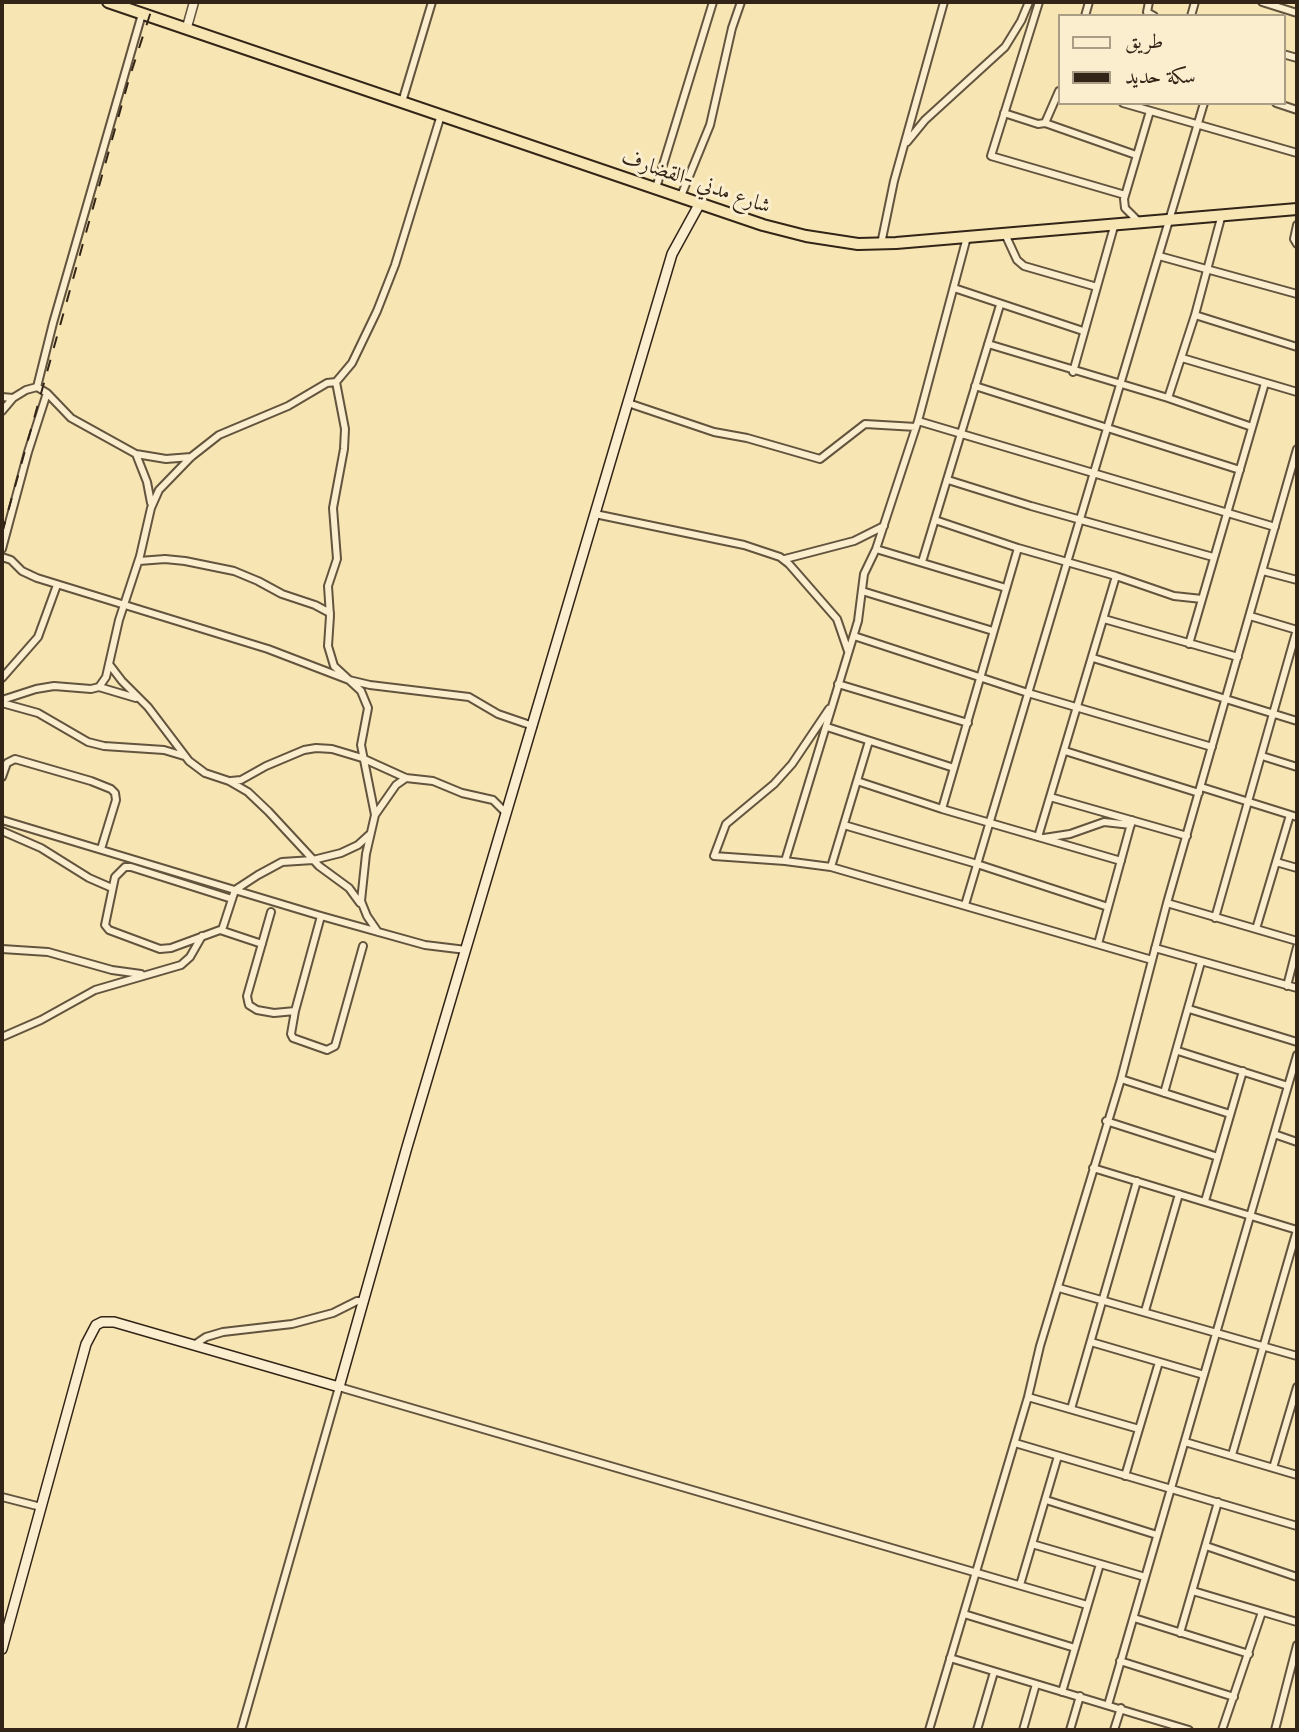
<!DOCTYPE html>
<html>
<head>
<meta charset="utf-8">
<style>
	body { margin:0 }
	#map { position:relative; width:1299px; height:1732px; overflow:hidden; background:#f7e5b4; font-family:"Libre Caslon Text",Amiri,serif }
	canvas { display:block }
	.frame { position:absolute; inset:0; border:4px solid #322417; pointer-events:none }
	.legend { position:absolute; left:1058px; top:14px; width:228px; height:91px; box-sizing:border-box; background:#faeece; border:2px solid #aa9d85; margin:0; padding:9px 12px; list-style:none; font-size:21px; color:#322417 }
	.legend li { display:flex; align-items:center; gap:14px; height:35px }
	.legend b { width:35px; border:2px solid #aa9d85 }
</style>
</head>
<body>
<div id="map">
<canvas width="1299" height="1732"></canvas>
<div class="frame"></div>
<ul class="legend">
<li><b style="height:9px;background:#faeece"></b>طريق</li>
<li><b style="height:9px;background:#322417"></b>سكة حديد</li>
</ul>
</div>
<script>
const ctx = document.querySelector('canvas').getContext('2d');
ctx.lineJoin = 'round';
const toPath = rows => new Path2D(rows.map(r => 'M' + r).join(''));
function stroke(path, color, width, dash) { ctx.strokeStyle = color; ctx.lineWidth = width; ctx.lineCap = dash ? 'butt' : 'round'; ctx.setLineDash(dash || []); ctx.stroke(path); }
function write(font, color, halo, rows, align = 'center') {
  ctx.font = font + ' "Libre Caslon Text",Amiri,serif'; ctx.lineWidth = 6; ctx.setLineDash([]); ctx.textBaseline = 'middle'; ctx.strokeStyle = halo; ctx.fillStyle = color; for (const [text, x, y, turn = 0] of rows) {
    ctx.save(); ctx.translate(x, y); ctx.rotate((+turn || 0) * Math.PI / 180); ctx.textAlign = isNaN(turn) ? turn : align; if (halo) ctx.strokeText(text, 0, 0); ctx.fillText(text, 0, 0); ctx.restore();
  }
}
const minor = toPath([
	[1039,2,991,156,1125,195],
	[1149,2,1147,12,1154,16],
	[1262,2,1297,13],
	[1085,16,1089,2],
	[1191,16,1195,2],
	[1283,54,1297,58],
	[402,102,432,2],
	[1123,103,1297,153],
	[1276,103,1297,110],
	[1004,113,1038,124,1045,123,1136,155],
	[1045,123,1059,91],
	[907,142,925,120,1005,47,1021,21,1029,2],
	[656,188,713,2],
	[681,196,710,125,732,28,741,2],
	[1138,221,1125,208,1124,199,1150,111],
	[1297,225,1294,239,1297,244],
	[1005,234,1017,260,1024,266,1097,287],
	[881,244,894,181,944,2],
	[1159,256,1297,294],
	[954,288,1083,331],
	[1195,315,1297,347],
	[988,344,1168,398,1252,427],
	[1182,358,1297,392],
	[1073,372,1115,223],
	[336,382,345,429,344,449,333,508,337,559,328,586,330,616,328,646,334,666,361,691,368,708,361,745,375,815,366,854,361,901,367,916,378,932],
	[975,386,1240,470],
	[37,387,47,393,71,418,136,454,166,459,191,457],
	[2,397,13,398],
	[1168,398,1195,315,1222,214],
	[628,403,714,432,747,438,820,459,865,424,916,427],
	[2,411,13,398,26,390,37,387,53,323,142,14],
	[918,421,1275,527],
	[136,454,147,482,151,503],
	[948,480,1031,506,1213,557],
	[595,514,744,545,780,557,789,564,837,619,848,651],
	[935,520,1018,548,1116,576,1174,596,1202,599],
	[2,549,28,452,47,393],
	[876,549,1006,588],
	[2,557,11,560,22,571,37,578,268,649,349,680,370,685,469,697,498,714,533,726],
	[785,559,854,541,884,526],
	[139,561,165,559,185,561,234,571,258,581,282,594,315,605,330,613],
	[922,562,1000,305],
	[1263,571,1297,580],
	[862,591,993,631],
	[1250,616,1297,630],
	[1104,619,1238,657],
	[854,636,1028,693,1212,747],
	[1189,644,1265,383],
	[1093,658,1297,721],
	[109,664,122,681,148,707,189,761,205,773,229,781,248,792,268,811,319,866,349,888,360,903],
	[2,678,38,637,57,585],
	[838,684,968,723],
	[99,687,106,677,119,620,140,556,151,508,159,490,191,457,219,435,288,406,327,383,336,382,352,363,377,311,395,265,441,115],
	[2,700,36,689,54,686,91,689,99,687,136,698],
	[2,703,38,713,88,742,104,746,164,750,184,756],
	[829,709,792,764,774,784,726,824,714,856,785,861,831,867,1152,960],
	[827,727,954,768],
	[1065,751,1199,793],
	[1262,756,1297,767],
	[2,777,7,763,15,759,91,781,111,789,115,793,116,800,101,849],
	[231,781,241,780,266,766,304,750,316,748,332,749,362,758,406,778,433,781,462,793,493,800,506,813],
	[857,781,942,809,1121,861],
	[1201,787,1297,817],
	[1050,797,1187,836],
	[942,809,1018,548],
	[375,815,396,785,406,778],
	[2,820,321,916,425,945,466,950],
	[844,825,977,864,1108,907],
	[2,831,41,848,89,878,112,888],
	[1038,837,1116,576],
	[1044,838,1070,834,1104,822,1131,825],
	[785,861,858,621,864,574,876,549,918,421,967,237],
	[1276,862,1297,868],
	[831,867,869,741],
	[232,899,131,867,125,867,115,877,105,925,109,930,160,949,171,948,220,930,262,944],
	[1167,903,1297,941],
	[965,905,1204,103],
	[271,912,247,996,248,1001,249,1005,257,1010,274,1013,295,1011],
	[321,916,295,1011,291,1034,293,1038,327,1050,335,1046,363,946],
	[1215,918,1297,629],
	[1256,929,1290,815],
	[222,930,235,890,258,875,282,862,313,860,341,853,358,845,369,835],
	[1098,944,1132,820],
	[1155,948,1297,988],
	[2,949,48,952,112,970,141,974],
	[1287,986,1297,947],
	[1189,1009,1297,1042],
	[2,1037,41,1020,95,990,181,965,190,957,202,936],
	[1178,1051,1288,1086],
	[1121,1079,1230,1114],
	[1164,1093,1201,962],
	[1106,1121,1218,1157],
	[1274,1134,1297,1142],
	[1093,1168,1297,1230,1232,1455],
	[1205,1201,1243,1071],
	[1059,1288,1297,1356],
	[1145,1311,1179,1194],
	[1091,1342,1204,1375],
	[194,1345,206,1337,223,1332,292,1324,333,1313,357,1301,364,1301],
	[1028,1397,1139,1429],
	[1071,1409,1137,1181],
	[1185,1442,1297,1475],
	[1015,1443,1297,1526],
	[1273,1468,1297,1387],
	[1125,1476,1159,1362],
	[2,1497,41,1507],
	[1046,1500,1157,1535],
	[1032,1544,1145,1577],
	[1206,1546,1297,1577],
	[1020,1585,1058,1456],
	[1193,1591,1297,1622],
	[964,1614,1075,1648],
	[1134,1618,1249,1654],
	[1180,1633,1218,1502],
	[950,1658,1189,1730],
	[1120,1661,1234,1697],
	[1062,1692,1100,1564],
	[1108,1705,1297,1055],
	[241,1730,339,1387,1087,1605],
	[929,1730,1028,1397,1040,1346,1121,1079,1167,903,1297,449],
	[977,1730,994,1672],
	[1023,1730,1036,1684],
	[1070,1730,1080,1696],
	[1114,1730,1121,1708],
	[1222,1730,1262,1612],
	[1275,1730,1297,1645]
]);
const tertiary = toPath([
	[187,27,194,2]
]);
const secondary = toPath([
	[2,1649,86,1344,96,1325,102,1322,114,1322,339,1387,407,1147,672,254,700,203]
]);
const trunk = toPath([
	[108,2,763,225,806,236,858,244,896,243,1297,209]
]);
const rail = toPath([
	[2,533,129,79,154,2]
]);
const streetNames = [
	["شارع مدني -القضارف",696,182,19]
];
stroke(minor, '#63543e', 10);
stroke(tertiary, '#63543e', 11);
stroke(secondary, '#322417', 12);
stroke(trunk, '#322417', 14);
stroke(minor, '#faeece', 6);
stroke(tertiary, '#faeece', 8);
stroke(secondary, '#faeece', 9);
stroke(trunk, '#f7e5b4', 10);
stroke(rail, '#322417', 2, [12, 12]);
write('21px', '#322417', '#faeece', streetNames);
</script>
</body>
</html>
